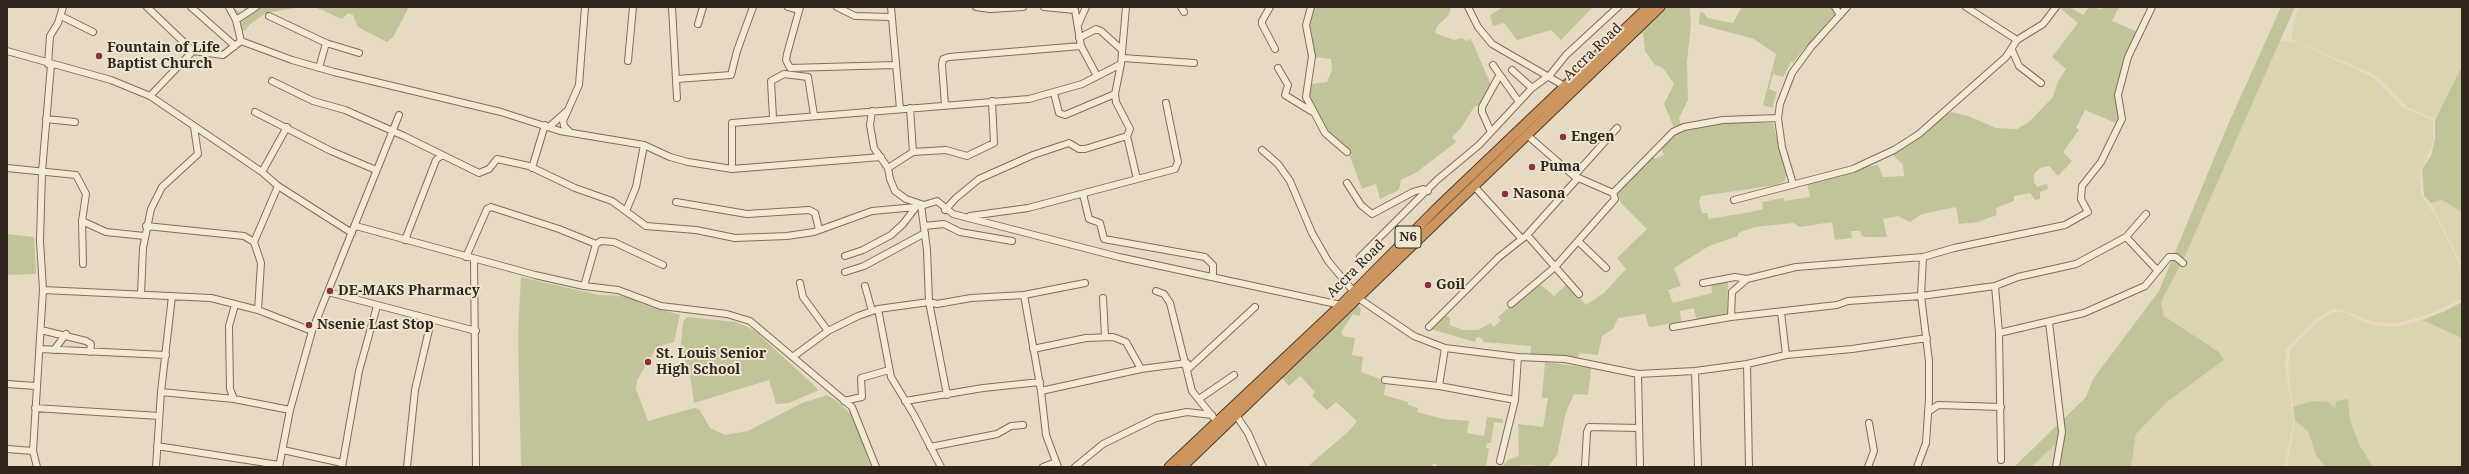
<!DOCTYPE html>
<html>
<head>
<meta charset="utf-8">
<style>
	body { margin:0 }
	#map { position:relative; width:2469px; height:474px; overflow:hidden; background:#e7dac3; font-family:"Noto Serif",serif }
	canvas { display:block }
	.frame { position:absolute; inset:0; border:8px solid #31261e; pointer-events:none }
</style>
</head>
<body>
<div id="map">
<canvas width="2469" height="474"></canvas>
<div class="frame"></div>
</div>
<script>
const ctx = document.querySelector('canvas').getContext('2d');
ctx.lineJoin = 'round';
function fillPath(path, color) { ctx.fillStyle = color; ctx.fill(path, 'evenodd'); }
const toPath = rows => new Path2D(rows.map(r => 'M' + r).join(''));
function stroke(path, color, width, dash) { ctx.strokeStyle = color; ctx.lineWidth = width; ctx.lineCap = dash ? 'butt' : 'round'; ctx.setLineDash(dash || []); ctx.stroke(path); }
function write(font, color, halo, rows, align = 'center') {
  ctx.font = font + ' "Noto Serif",serif'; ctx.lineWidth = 4; ctx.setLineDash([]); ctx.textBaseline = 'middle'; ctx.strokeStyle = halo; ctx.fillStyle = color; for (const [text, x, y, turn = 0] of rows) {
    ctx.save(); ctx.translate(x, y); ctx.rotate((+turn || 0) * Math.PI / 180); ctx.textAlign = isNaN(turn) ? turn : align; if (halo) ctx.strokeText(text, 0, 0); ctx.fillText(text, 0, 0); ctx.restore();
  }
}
const farmland = toPath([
	[2299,7,2462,7,2462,65,2437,117,2433,118,2406,106,2385,83,2371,73,2292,40,2292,29],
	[2280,41,2298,43,2373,77,2402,107,2433,120,2433,141,2427,159,2421,169,2421,195,2438,220,2462,270,2462,299,2427,315,2398,323,2373,322,2343,310,2333,308,2315,320,2288,347,2286,351,2285,366,2294,421,2284,467,2131,467,2136,434,2167,402,2224,360,2219,352,2164,316,2161,302,2185,256],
	[2442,200,2462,212,2462,265,2431,203],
	[2333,312,2344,312,2365,323,2384,327,2400,326,2422,320,2462,338,2462,467,2373,467,2360,446,2350,421,2348,399,2336,408,2301,404,2293,407,2288,368,2291,348,2321,319],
	[2295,421,2308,431,2316,455,2325,467,2287,467],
	[2055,444,2052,467,2031,467]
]);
const green = toPath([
	[232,7,241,13,246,7,301,7,266,13,250,24,245,31,242,30],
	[315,7,406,7,408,9,393,37,387,42,358,27,353,15,348,13,342,19],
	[1313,7,1451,7,1448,16,1437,26,1435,33,1454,40,1462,38,1466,41,1471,39,1491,85,1479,105,1474,107,1461,128,1452,137,1456,142,1417,172,1401,180,1399,190,1380,199,1376,184,1362,189,1346,146,1331,136,1307,98,1312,84,1327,82,1332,70,1331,59,1314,57,1308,26],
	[1503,7,1593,7,1561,40,1551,30,1517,40,1504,23,1493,26,1490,15],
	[1662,7,1690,7,1691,23,1687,62,1688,100,1679,118,1681,126,1675,130,1664,104,1674,84,1663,68,1655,65,1645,51,1643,33,1638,35,1636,32],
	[1742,7,1841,7,1793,62,1791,62,1783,77,1773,74,1769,89,1777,92,1772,108,1763,105,1776,54,1754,39,1699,24,1700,12,1704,13,1707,18,1733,23],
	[2062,7,2069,7,2083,15,2089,7,2102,9,2104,7,2119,7,2112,21,2138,32,2115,96,2120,116,2118,124,2085,110,2076,128,2079,130,2063,152,2072,161,2058,176,2049,166,2040,168,2034,174,2034,182,2037,187,2047,184,2048,189,2040,192,2040,199,2035,200,2030,193,2014,196,2014,201,1996,208,1997,215,1978,222,1959,224,1956,207,1922,214,1910,222,1898,216,1883,219,1887,237,1866,237,1862,236,1860,231,1851,231,1852,238,1835,240,1832,222,1800,227,1793,223,1755,227,1738,233,1738,236,1709,246,1674,268,1681,286,1668,290,1673,303,1712,293,1711,284,1728,282,1727,315,1697,321,1694,308,1680,311,1681,322,1649,327,1645,314,1618,318,1613,329,1602,336,1598,355,1580,353,1577,359,1530,354,1531,346,1484,342,1480,337,1476,338,1475,342,1430,329,1446,315,1450,318,1450,325,1462,330,1478,330,1491,323,1493,327,1501,321,1498,317,1519,298,1541,285,1554,296,1567,284,1586,305,1604,293,1626,269,1617,258,1647,229,1621,203,1617,193,1651,156,1656,159,1664,155,1662,151,1663,146,1676,133,1685,128,1723,121,1773,123,1786,175,1785,181,1776,185,1701,196,1699,201,1702,213,1707,213,1709,219,1751,212,1763,209,1762,202,1784,198,1785,201,1810,197,1807,183,1863,167,1878,165,1883,177,1904,176,1903,165,1893,155,1918,138,1934,122,1951,112,1968,116,1996,128,2017,129,2029,122,2053,97,2058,81,2066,69,2052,57,2078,23,2061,9],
	[2281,7,2295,7,2185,256,2161,302,2164,316,2219,352,2224,360,2167,402,2136,434,2131,467,2052,467,2055,445,2031,467,2014,467,2086,397,2093,379,2159,291,2227,127],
	[2462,66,2462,212,2442,200,2431,203,2424,196,2422,169,2431,156,2435,139,2435,120],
	[7,234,34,237,36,274,7,275],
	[521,277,599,295,626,296,645,305,680,315,674,342,657,347,637,380,636,389,648,421,694,408,699,409,710,428,725,435,748,431,802,403,827,395,837,401,854,417,871,467,521,467,518,333],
	[2462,302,2462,338,2422,320,2445,311],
	[1356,305,1361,308,1360,316,1353,314,1341,332,1343,336,1355,338,1352,355,1363,357,1361,372,1386,381,1384,395,1408,402,1408,405,1418,408,1417,412,1443,419,1469,421,1467,433,1484,436,1487,417,1503,419,1503,423,1494,422,1491,443,1487,443,1486,448,1489,449,1486,467,1438,467,1435,463,1429,467,1307,467,1349,431,1357,421,1336,402,1327,410,1312,396,1315,392,1300,376,1289,386,1280,376],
	[687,317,736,322,754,330,819,390,789,403,776,404,769,380,694,403,689,367,686,365,681,344,683,322],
	[1545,362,1591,368,1588,395,1574,394,1566,412,1557,455,1548,467,1530,465,1502,467,1508,460,1519,456,1518,424,1543,427,1548,398,1542,398],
	[2348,399,2350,421,2360,446,2373,467,2325,467,2316,455,2308,431,2295,421,2293,407,2301,404,2314,401,2328,402,2335,408,2336,401]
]);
const minor = toPath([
	[147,7,193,51],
	[191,7,235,46],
	[672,7,677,98],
	[788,7,798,10],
	[800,7,787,54,786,60,790,68,895,65],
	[837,7,855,16,891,17],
	[891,7,900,109],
	[976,7,990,9,1023,7],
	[1044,7,1075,10,1081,46,1097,76],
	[1181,7,1184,12],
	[1270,7,1262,21,1262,24,1275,49],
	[1311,7,1306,25,1312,56,1306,97,1325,133,1347,152],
	[1468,7,1478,27,1492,44,1568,88],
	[1835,7,1840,15],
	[1966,7,2017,40],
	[61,16,93,32],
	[269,16,326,43,359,53],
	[236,20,256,7],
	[698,24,703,7],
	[1078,25,1086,7],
	[1079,38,1096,29,1101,31,1122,50],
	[241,41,292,60,334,72,501,112,560,131,644,145,670,157,688,162,732,169,881,157],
	[2012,50,2019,66,2041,83],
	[7,51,111,80,150,96,262,172,278,186,352,233],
	[1123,58,1194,63],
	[628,61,633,7],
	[48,64,50,36,58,23,63,7],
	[1493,65,1519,102],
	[319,68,326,43],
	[1278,68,1288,85,1285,95,1311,111],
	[1512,70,1532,88],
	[677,79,731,75,737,51,753,7],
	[272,81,313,101,345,110,404,136,479,173,489,169,497,159,529,166,575,188,612,201,646,226,696,230,735,238,787,236,814,232,872,211,916,207,919,204],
	[1054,93,1059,113,1065,115,1115,94],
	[150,96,193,51,223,55,241,41,236,20,229,7],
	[945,105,942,65,943,59,949,57,1081,46],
	[872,111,870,125,874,148,888,168,890,179,895,191,906,199,924,205,937,201,953,214,1119,257,1341,305],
	[255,112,331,151,376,170],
	[773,118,771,81,784,74,808,77,814,115],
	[46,119,75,122],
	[549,127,568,110],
	[570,132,564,126,563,121,579,85,585,7],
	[1491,132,1482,112,1482,107,1499,76],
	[1127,136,1137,179],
	[1262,150,1278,164,1290,181,1312,233,1328,261,1354,292],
	[913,152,946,150,967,156,994,143,992,101],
	[7,168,76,175,86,194,82,221,106,232,144,236],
	[532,168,545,125],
	[888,168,913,152,910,108],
	[732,169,732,123,1029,99,1082,84,1121,64,1126,7],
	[262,172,287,127],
	[1574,176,1617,128],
	[1347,183,1361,205,1372,214,1413,192,1423,189,1428,191],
	[1793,184,1782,147,1778,118,1780,104,1792,73,1811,47,1847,7],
	[1474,186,1521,238],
	[1613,193,1673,132,1684,127,1723,120,1778,118],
	[1083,194,1089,219,1100,223,1104,239,1205,257,1213,265,1213,276],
	[1734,200,1853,169,1894,150,1919,134,2006,57,2017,40,2043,24,2056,7],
	[676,202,747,214,809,210,815,213,819,230],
	[921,205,927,250,929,302,947,395],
	[945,210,956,198,979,179,1033,155,1069,143,1079,149,1085,149,1127,136,1130,129,1116,102,1115,94,1121,64],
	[626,211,636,187,644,145],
	[970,216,1028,208,1175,169,1178,162,1166,103],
	[82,221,83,264],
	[146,226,244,236,254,242,261,263,258,310],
	[356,226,535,275,584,286,618,290,661,306,727,314,750,321,852,407,876,467],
	[924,226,944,224,960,232,1012,241],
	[1527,235,1579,294],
	[2126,237,2157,270],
	[405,240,436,160,442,155],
	[254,242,278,186],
	[1579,242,1606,268],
	[845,256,863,250,891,235,903,224,916,207],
	[466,257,487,209,491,207,559,229,596,244],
	[1360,257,1437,180,1479,145,1532,88,1550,75,1566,55,1618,7],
	[474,259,476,467],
	[845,272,864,266,925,233],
	[800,283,803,297,828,331],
	[1703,283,1735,277,1747,279],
	[584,286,596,244,601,241,614,242,663,265],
	[865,286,872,311],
	[1995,286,1999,333,2001,460],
	[43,290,211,298,258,310,312,331],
	[1156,291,1164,294,1170,303,1192,391,1213,417],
	[328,292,476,331],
	[141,294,143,248,151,209,162,187,198,154,194,127],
	[1024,295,1041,391,1046,435,1058,467],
	[1103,298,1105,336],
	[1358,298,1414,336,1445,348,1518,357,1565,359,1638,374,1695,371,1747,364,1786,355,1852,349,1927,338],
	[1511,304,1555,267,1615,199,1613,193,1574,176,1527,135],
	[878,309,891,377,914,415,941,467],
	[1781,312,1786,355],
	[1731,317,1732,292,1747,279,1796,267,1923,257,1954,248,2065,225,2088,212,2081,199,2082,186,2101,162,2122,119,2118,95,2128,57,2152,7],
	[2049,322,2062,432,2056,467],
	[1429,327,1499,257,1527,235,1578,178],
	[1673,327,1731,317,1837,305,1848,301,1921,296,1995,286,2018,277,2076,264,2126,237,2146,214],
	[41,330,86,341,91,344,90,352],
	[1999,333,2084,313,2145,286,2169,257,2176,257,2183,263],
	[40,349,166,355],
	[1033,349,1086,338,1113,337,1126,342,1141,369],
	[54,350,66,334],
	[794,356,828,331,858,316,878,309,929,302,937,304,971,298,1024,295,1085,283],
	[1747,364,1749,467],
	[1188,369,1255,307],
	[1695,371,1698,467],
	[1638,374,1640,467],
	[1385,380,1439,386,1515,400],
	[7,384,36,386],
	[1439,386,1445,348],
	[1041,391,1141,369,1187,363],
	[161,392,234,399,290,410],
	[234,399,230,389,229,326,235,305],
	[1199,399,1234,375],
	[844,401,862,397,861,378,889,370],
	[905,401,983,388,1040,382],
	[35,408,159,416],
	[1928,412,1938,405,2001,407],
	[1236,415,1248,433,1263,467],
	[157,446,279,465],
	[930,447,997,434,1011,426,1023,425],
	[7,449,33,451],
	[283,450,342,463],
	[1500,461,1515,400,1518,357],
	[37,467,33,451,43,290,40,241,42,172,51,65],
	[156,467,161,392,172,296],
	[279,467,290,410,312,331,399,115],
	[342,467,359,371,377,306],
	[407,467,415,390,431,321],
	[1043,467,1056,462],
	[1075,467,1103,444,1156,418,1187,412,1212,415],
	[1585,467,1587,432,1589,427,1639,428],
	[1868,467,1874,451,1869,423],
	[1917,467,1926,443,1929,399,1929,361,1921,296,1923,257]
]);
const highway = toPath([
	[1169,467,1341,305,1435,210,1648,7],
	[1182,467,1660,7]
]);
const markers = [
	[99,56,4,"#863439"],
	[1563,137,4,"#863439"],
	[1532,167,4,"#863439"],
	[1505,194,4,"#863439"],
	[1428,285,4,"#863439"],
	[330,291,4,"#863439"],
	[309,325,4,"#863439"],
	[648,362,4,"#863439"]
];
const shields = [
	[1408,237,26]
];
const shieldNames = [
	["N6",1408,237]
];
const poiNames = [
	["Fountain of Life",107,48],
	["Baptist Church",107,64],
	["Engen",1571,137],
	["Puma",1540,167],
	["Nasona",1513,194],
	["Goil",1436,285],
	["DE-MAKS Pharmacy",338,291],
	["Nsenie Last Stop",317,325],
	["St. Louis Senior",656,354],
	["High School",656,370]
];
const streetNames = [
	["Accra Road",1593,52,-44],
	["Accra Road",1356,269,-45]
];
fillPath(farmland, '#dcd3b1');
fillPath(green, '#c1c498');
stroke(minor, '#7f6d5c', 8);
stroke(highway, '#4d3c30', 11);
stroke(minor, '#f3e9d5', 6);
stroke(highway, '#cc965e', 9);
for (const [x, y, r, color] of markers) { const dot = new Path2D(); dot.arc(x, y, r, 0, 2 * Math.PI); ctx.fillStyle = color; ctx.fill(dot); stroke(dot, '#f0e5d1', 1.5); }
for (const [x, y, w] of shields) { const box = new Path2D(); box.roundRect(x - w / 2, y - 11, w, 22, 3); ctx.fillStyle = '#f0e5d1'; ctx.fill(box); stroke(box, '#31261e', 1); }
write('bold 13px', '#31261e', null, shieldNames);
write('bold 14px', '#31261e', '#f0e5d1', poiNames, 'left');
write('14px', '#31261e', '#f0e5d1', streetNames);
</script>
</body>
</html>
